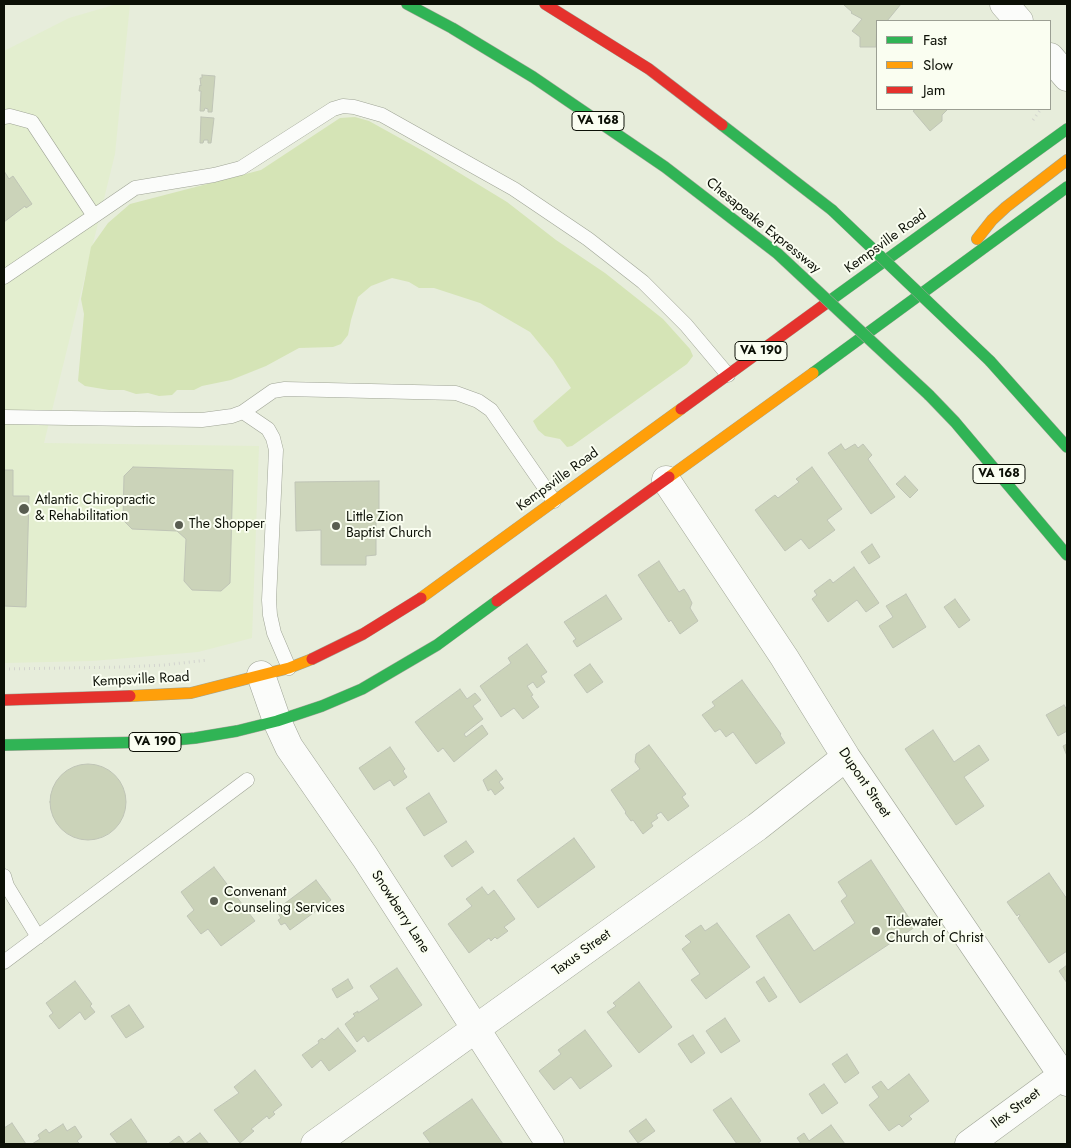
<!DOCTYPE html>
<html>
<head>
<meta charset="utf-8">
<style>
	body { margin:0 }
	#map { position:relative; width:1071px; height:1148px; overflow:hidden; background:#e7eddb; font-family:Jost,sans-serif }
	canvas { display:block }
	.frame { position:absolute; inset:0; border:5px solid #0c1006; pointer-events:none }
	.legend { position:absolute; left:876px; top:20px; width:175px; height:90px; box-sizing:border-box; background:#fafef1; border:1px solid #9b9f93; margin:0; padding:6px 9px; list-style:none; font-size:15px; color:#0c1006 }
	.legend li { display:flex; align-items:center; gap:10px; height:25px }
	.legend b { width:25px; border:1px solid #9b9f93 }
</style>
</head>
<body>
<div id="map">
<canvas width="1071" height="1148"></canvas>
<div class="frame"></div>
<ul class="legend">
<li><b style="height:6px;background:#30b455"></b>Fast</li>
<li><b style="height:6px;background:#ff9f0a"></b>Slow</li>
<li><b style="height:6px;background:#e5322d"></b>Jam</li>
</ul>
</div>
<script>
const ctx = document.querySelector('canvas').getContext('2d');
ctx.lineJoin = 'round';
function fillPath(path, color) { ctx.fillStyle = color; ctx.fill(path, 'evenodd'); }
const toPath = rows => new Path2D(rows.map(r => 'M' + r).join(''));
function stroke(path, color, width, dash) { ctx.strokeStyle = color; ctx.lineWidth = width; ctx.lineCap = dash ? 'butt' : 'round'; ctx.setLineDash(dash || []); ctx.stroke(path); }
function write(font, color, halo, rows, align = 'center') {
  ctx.font = font + ' Jost,sans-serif'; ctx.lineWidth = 4; ctx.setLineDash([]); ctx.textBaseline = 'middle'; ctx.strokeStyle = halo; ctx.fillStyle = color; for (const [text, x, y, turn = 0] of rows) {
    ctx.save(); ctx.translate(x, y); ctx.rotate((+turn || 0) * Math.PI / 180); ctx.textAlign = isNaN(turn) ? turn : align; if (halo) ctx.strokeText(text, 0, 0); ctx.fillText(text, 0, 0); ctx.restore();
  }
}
const built = toPath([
	[117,4,130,4,115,154,44,443,259,446,252,638,198,652,92,661,4,663,4,51,69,18]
]);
const green = toPath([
	[355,117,369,121,425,152,507,202,556,240,605,273,663,319,690,349,693,356,687,364,572,446,567,447,560,439,545,436,538,430,533,421,571,388,553,360,530,332,480,303,434,288,419,288,409,282,392,278,371,286,358,297,351,320,348,335,341,344,333,347,299,348,266,366,231,380,202,386,194,390,177,390,172,395,159,396,148,393,136,394,124,390,109,390,85,386,78,381,84,314,81,299,91,247,108,223,130,204,261,170,340,118]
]);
const building = toPath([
	[846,4,901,4,887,21,877,21,876,47,860,47,860,37,852,31,862,19,851,13,852,12,844,5,846,4],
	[202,75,215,76,212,112,208,112,208,109,205,108,204,111,200,111,201,91,199,91,200,85,201,86,200,78,202,78,202,75],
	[916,109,946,109,947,110,942,115,942,121,930,131,913,111,916,109],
	[201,117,214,118,211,143,208,143,208,140,204,140,203,143,200,143,201,117],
	[4,171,9,179,13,176,32,204,26,208,25,206,4,222,4,171],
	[841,444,845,450,855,444,858,448,863,444,872,455,868,459,895,497,871,514,828,453,841,444],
	[133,467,233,470,230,583,221,591,192,590,184,581,186,539,177,531,132,529,123,520,124,476,133,467],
	[812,467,842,509,827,520,835,530,809,549,801,539,785,551,755,510,775,495,778,498,799,482,796,479,812,467],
	[4,470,13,470,13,496,29,496,26,607,4,606,4,470],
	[905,476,918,490,910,498,896,484,905,476],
	[379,481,379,522,376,522,376,555,366,556,366,565,321,565,321,530,296,531,295,482,379,481],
	[872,544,880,557,869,564,861,552,872,544],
	[659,561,679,592,684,589,688,595,692,603,690,608,698,621,680,634,671,620,669,622,638,575,659,561],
	[854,567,879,603,866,612,857,600,828,622,812,599,817,595,814,591,830,579,833,583,854,567],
	[906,594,926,627,893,648,879,626,893,617,886,606,906,594],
	[606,595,622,619,577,647,573,641,576,639,564,622,606,595],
	[955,599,970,620,959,628,944,607,955,599],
	[527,644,547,672,541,676,545,682,537,688,533,682,527,686,533,695,531,696,539,707,523,719,514,708,501,717,480,686,511,663,508,658,527,644],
	[590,664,603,682,587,693,574,675,590,664],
	[742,680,781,734,780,735,785,743,756,764,733,732,726,737,720,729,715,732,702,715,715,706,712,702,742,680],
	[460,689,467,699,475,693,481,700,473,706,483,719,464,734,466,737,482,725,488,734,454,762,443,748,438,752,415,722,460,689],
	[1064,705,1067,710,1067,731,1058,736,1046,715,1064,705],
	[933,730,954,762,979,745,989,760,964,777,984,806,956,825,905,749,933,730],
	[1067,744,1067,756,1063,746,1067,744],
	[649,745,686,794,682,797,689,806,668,821,661,812,656,815,658,818,651,823,653,826,643,834,633,820,631,821,625,813,626,812,611,790,640,769,635,762,636,754,649,745],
	[390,747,405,769,403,771,407,777,394,786,390,780,374,790,359,768,390,747],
	'50 802a38 38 0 1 1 76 0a38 38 0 1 1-76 0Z',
	[496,770,503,779,499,782,504,788,495,795,491,789,488,791,483,780,496,770],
	[429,793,447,822,424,836,406,808,429,793],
	[574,838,595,867,538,908,517,880,574,838],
	[466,841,474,852,452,867,444,856,466,841],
	[871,860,915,927,800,1003,756,936,789,914,814,951,855,923,841,901,847,896,838,882,871,860],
	[214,867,255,921,221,946,208,929,201,934,187,916,194,910,181,892,214,867],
	[1049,873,1067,899,1067,951,1049,963,1018,918,1020,916,1019,914,1017,916,1007,902,1049,873],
	[316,880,331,900,290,930,285,923,281,925,278,920,281,918,276,910,316,880],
	[482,887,488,895,494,890,515,919,504,927,508,931,497,939,495,937,491,941,489,938,469,953,448,924,472,906,466,899,482,887],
	[717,923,750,967,706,999,691,980,700,974,682,949,691,942,685,936,701,925,705,931,717,923],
	[1067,965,1067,983,1059,971,1067,965],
	[397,968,422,1005,368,1042,364,1036,357,1042,345,1024,355,1016,353,1014,358,1011,358,1013,379,999,370,986,397,968],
	[764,977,777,997,769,1002,756,982,764,977],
	[348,979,353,988,337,998,332,989,348,979],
	[75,981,92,1004,90,1006,95,1012,85,1020,80,1012,59,1029,49,1016,53,1013,46,1003,75,981],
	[639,982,672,1027,639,1053,607,1012,616,1006,613,1003,639,982],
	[129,1005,144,1027,126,1038,111,1016,129,1005],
	[725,1018,740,1041,721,1053,706,1031,725,1018],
	[338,1028,356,1051,329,1071,321,1060,312,1068,302,1055,319,1043,318,1041,322,1038,324,1040,338,1028],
	[585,1030,612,1066,580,1089,571,1077,554,1090,539,1071,561,1054,558,1050,585,1030],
	[693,1035,705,1053,691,1063,678,1044,693,1035],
	[847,1054,859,1073,845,1083,832,1064,847,1054],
	[255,1070,282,1105,273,1112,275,1114,269,1119,267,1116,251,1129,254,1131,240,1143,214,1110,239,1093,234,1087,255,1070],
	[909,1074,929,1101,909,1116,912,1119,902,1127,899,1124,889,1131,869,1105,879,1097,872,1087,881,1081,888,1090,909,1074],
	[824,1084,838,1103,822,1114,809,1094,824,1084],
	[731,1098,761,1141,757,1144,737,1144,713,1110,731,1098],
	[472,1099,503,1144,431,1144,423,1133,472,1099],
	[131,1119,147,1142,144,1144,118,1144,110,1134,131,1119],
	[646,1119,655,1131,638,1143,629,1131,646,1119],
	[12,1123,26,1144,4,1144,4,1128,12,1123],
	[63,1124,67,1131,75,1126,82,1137,77,1141,80,1144,32,1144,40,1139,38,1135,46,1129,49,1133,63,1124],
	[831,1125,845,1144,801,1144,797,1138,804,1133,809,1141,831,1125],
	[200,1133,209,1144,168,1144,179,1136,185,1144,200,1133]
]);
const path = toPath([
	[1033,120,1041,109],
	[4,669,126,667,164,665,208,660]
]);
const lane = toPath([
	[4,117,10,116,32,122,94,216,4,277],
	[94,216,135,188,214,175,241,168,333,109,343,106,354,107,382,115,514,189,588,239,643,282,686,325,728,375],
	[243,412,268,429,273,438,276,450,269,600,270,615,274,633,289,668],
	[4,417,202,420,232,416,243,412,273,391,285,389,456,393,478,401,491,410,554,501],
	[4,876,7,886,38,937],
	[4,962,247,780]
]);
const street = toPath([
	[1004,4,1019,21],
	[1050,57,1067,77],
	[666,480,784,657,846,757,1067,1082],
	[261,675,277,721,289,747,365,857,550,1144],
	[315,1144,757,827,846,757],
	[969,1144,1063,1075]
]);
const fast = toPath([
	[407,4,452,28,533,77,665,167,778,254],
	[722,125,832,210],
	[828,302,1067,129],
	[990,361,1067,447],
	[813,373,1067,187],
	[929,395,955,422,1067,555],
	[4,745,154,742,195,738,237,731,277,721,322,706,362,689,437,645,497,601]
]);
const slow = toPath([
	[977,239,992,220,1006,207,1067,160],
	[669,477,813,373],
	[421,598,681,409],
	[130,696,191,693,289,668,312,659]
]);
const jam = toPath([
	[545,4,649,69,722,125],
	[681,409,828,302],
	[497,601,669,477],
	[312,659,363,634,421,598],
	[4,700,130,696]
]);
const fastBridge = toPath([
	[832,210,990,361],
	[778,254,929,395]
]);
const markers = [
	[24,509,6,"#595d51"],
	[179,525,5,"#595d51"],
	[336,526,5,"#595d51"],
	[214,901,5,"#595d51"],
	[876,931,5,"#595d51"]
];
const shields = [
	[598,121,52],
	[761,351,52],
	[999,474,52],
	[155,742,52]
];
const shieldNames = [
	["VA 168",598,121],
	["VA 190",761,351],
	["VA 168",999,474],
	["VA 190",155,742]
];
const streetNames = [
	["Chesapeake Expressway",763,226,39],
	["Kempsville Road",886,242,-36],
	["Kempsville Road",558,480,-36],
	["Kempsville Road",141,680,-3],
	["Dupont Street",864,783,56],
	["Snowberry Lane",400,912,57],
	["Taxus Street",582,953,-36],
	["Ilex Street",1016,1109,-37]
];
const poiNames = [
	["Atlantic Chiropractic",35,501],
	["& Rehabilitation",35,517],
	["Little Zion",346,518],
	["Baptist Church",346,534],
	["The Shopper",189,525],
	["Convenant",224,893],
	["Counseling Services",224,909],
	["Tidewater",886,923],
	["Church of Christ",886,939]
];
fillPath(built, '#e3eecf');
fillPath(green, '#d5e4b6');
fillPath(building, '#cbd3b9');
stroke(building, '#bfc4b6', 1);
stroke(lane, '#9fa496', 15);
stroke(street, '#9fa496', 29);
stroke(fast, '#9fa496', 12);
stroke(slow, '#9fa496', 12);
stroke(jam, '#9fa496', 12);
stroke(path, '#d3d4cf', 3, [1, 4]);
stroke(lane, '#fbfcfa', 14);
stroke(street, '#fbfcfa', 28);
stroke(fast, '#30b455', 11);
stroke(slow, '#ff9f0a', 11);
stroke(jam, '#e5322d', 11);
stroke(fastBridge, '#9fa496', 12, []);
stroke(fastBridge, '#30b455', 11);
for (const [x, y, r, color] of markers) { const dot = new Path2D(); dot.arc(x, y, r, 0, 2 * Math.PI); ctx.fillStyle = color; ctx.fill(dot); stroke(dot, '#fafef1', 2); }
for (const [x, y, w] of shields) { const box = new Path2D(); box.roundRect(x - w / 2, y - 9.5, w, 19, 4); ctx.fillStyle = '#fafef1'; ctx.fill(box); stroke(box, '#0c1006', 1); }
write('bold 12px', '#0c1006', null, shieldNames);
write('14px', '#0c1006', '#fafef1', streetNames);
write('14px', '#0c1006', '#fafef1', poiNames, 'left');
</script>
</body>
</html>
